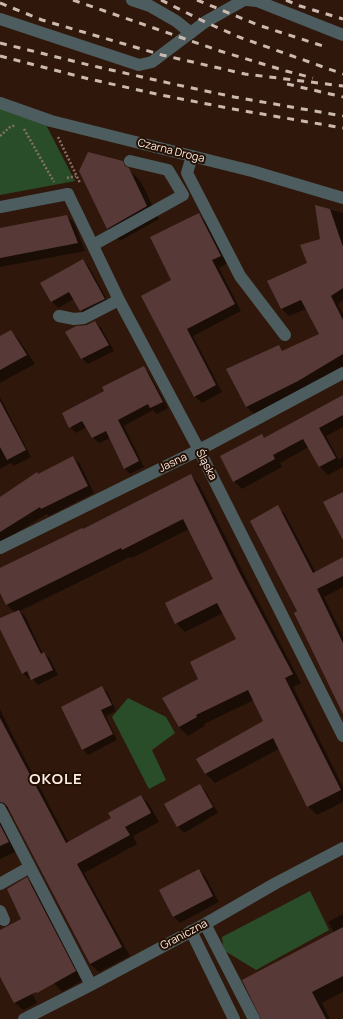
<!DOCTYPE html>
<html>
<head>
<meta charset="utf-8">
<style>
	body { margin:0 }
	canvas { display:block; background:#2f180b }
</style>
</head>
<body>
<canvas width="343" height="1019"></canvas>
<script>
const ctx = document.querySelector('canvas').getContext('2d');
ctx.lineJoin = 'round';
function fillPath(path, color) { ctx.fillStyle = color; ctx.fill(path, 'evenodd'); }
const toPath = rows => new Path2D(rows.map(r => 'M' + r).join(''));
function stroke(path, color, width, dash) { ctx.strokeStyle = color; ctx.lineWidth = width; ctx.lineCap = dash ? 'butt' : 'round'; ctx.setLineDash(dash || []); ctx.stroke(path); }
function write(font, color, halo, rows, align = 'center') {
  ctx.font = font + ' Manrope,sans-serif'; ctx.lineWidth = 4; ctx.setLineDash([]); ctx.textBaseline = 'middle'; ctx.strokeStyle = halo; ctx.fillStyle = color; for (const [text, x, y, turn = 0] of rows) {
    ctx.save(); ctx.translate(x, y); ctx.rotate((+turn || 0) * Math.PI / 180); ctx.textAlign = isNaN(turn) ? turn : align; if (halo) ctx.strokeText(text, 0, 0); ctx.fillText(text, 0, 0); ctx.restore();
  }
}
const green = toPath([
	[0,103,43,119,75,181,0,195],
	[128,698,166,717,175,733,152,750,166,780,149,789,112,717],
	[310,891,329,930,256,970,225,951,223,945,222,937]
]);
const shadow = toPath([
	[122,162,141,182,159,219,120,241,107,228],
	[317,206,343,213,343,300,338,304,343,314,343,366,306,388,254,414,246,406,278,346,284,352,320,334,306,309,289,316,282,309,269,281,309,263,321,240],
	[199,215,206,222,228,263,219,268,241,311,193,336,222,392,202,403,194,396,173,280],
	[67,216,74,223,85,251,0,267,0,229],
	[83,260,89,267,110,305,87,316,81,310,74,299,58,308,52,302,41,283],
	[95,322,101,328,114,351,88,364,82,358,87,326],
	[11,331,19,340,35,364,0,383,0,338],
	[143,367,149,373,168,408,157,414,153,410,124,426,144,467,130,474,124,468,110,438,99,443,93,438,87,427,76,433,70,427,105,392],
	[343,396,343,427,326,436,339,460,343,457,343,467,328,475,320,467,309,447,280,463,282,467,242,489,234,481,262,435,265,439],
	[0,397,31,457,14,466,11,463,0,469],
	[73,457,80,464,94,493,49,516,47,514,0,543,0,498,38,474],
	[190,475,199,484,248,582,301,683,293,687,343,787,343,802,317,815,308,806,279,749,215,783,206,774,198,759,265,722,254,700,204,724,205,726,188,736,179,727,237,640,223,613,185,632,176,623,214,580,189,529,132,558,130,557,20,611,25,616,43,654,44,653,50,659,58,675,38,685,31,677,29,679,23,673,0,627,0,619,15,613,7,605,0,591,0,569,83,530],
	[277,507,285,514,316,573,343,558,343,587,324,597,343,636,343,711,299,612],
	[102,687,108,693,116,711,106,716,117,740,88,755,83,749],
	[0,709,14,738,69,843,112,819,141,796,149,804,159,822,133,836,137,844,84,873,130,956,99,972,90,964,9,810,2,813,17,851,0,859],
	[200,785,206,792,218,813,184,833,178,827],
	[199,870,205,876,219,902,180,923,174,917,160,891],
	[27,879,35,887,83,980,62,992,54,983],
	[343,914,343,992,322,1003,330,1019,262,1019,334,933,328,922],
	[0,931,37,1003,23,1010,15,1003,2,978,0,979]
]);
const building = toPath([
	[88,152,123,161,125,166,129,168,147,206,107,229,79,171],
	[315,205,330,209,343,247,343,288,331,296,343,320,343,354,298,381,246,407,226,369,279,345,282,351,319,334,301,300,281,309,267,281,307,263,300,245,320,239],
	[199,213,221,256,212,260,235,304,187,329,216,385,194,397,141,296,171,280,150,237],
	[67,215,78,243,0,258,0,228],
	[83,259,105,299,80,311,69,292,51,302,40,283],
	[95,321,109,345,81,359,65,332,76,326,87,325],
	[11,330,27,355,0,370,0,336],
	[144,366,163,402,150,408,148,404,118,420,139,461,124,469,106,431,92,438,82,421,69,428,62,413,104,391,102,387],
	[343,395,343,415,319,428,336,458,319,467,303,439,273,455,275,459,233,482,220,456,262,434,264,438],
	[0,401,26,450,7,460,0,447],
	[73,456,88,486,41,509,40,507,0,532,0,497,37,472,38,474],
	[191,474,239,572,293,674,285,678,341,790,307,807,273,738,205,774,196,759,263,721,248,690,196,715,197,717,179,727,162,698,198,679,190,662,236,639,217,603,175,624,165,603,213,579,183,519,122,550,121,548,6,605,0,593,0,568,82,528,83,529],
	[343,492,343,540,323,502],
	[278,505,313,573,343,557,343,576,317,589,343,643,343,714,294,613,297,611,250,521],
	[19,610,41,654,44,652,53,670,31,680,27,671,22,674,0,629,0,618],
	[102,686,112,705,101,710,113,734,82,750,61,707],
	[0,718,66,843,111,818,108,813,141,795,151,813,125,827,130,835,77,864,122,947,90,964,7,806,4,803,0,802],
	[200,784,213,807,177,827,164,804],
	[0,825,9,842,0,846],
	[199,869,213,896,173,917,159,890],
	[27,877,76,971,37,993,36,992,14,1003,0,977,0,930,21,919,7,889],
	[343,927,343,976,312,992,326,1019,261,1019,242,980]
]);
const path = toPath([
	[24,129,54,182],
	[0,136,10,127,16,125],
	[58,137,80,183],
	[67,178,76,176]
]);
const minor = toPath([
	[132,0,150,6,176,21,191,33],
	[247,0,257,1,343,35],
	[0,19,139,65,152,62,205,22,244,0],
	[0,103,51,121,252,171,343,198],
	[192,156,187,173,240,276,285,335],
	[0,207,68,194,119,300,199,450,343,736],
	[93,245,183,195,168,170,130,161],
	[59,316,74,319,84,318,119,300],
	[0,548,199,450,343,373],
	[0,809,91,985],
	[0,884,30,867],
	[0,911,4,920],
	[205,924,254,1019],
	[191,931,234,1019],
	[24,1019,91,985,205,924,276,883,343,848]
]);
const rail = toPath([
	[73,0,220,51,286,71,313,78],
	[161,0,205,22,239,37,343,74],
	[197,0,258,25,323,46],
	[286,0,300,6,343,19],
	[0,3,42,20,162,55,245,74,343,86],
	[0,43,89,65,173,84,234,97,343,116],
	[0,56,89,79,161,95,233,109,343,128],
	[287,84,343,97]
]);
const streetNames = [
	["Czarna Droga",171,151,14],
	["Jasna",173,463,-26],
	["Śląska",206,465,63],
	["Graniczna",184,935,-28]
];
const districtNames = [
	["OKOLE",56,780]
];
fillPath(green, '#284d28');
fillPath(shadow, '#0007');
fillPath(building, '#573938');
stroke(path, '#857065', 2.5, [2, 2]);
stroke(minor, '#4d5d5f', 12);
stroke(rail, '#ccbab1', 3, [7, 7]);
write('11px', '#feede5', '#240f03', streetNames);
ctx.letterSpacing = '1px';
write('bold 15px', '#feede5', '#240f03', districtNames);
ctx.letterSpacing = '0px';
</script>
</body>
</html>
